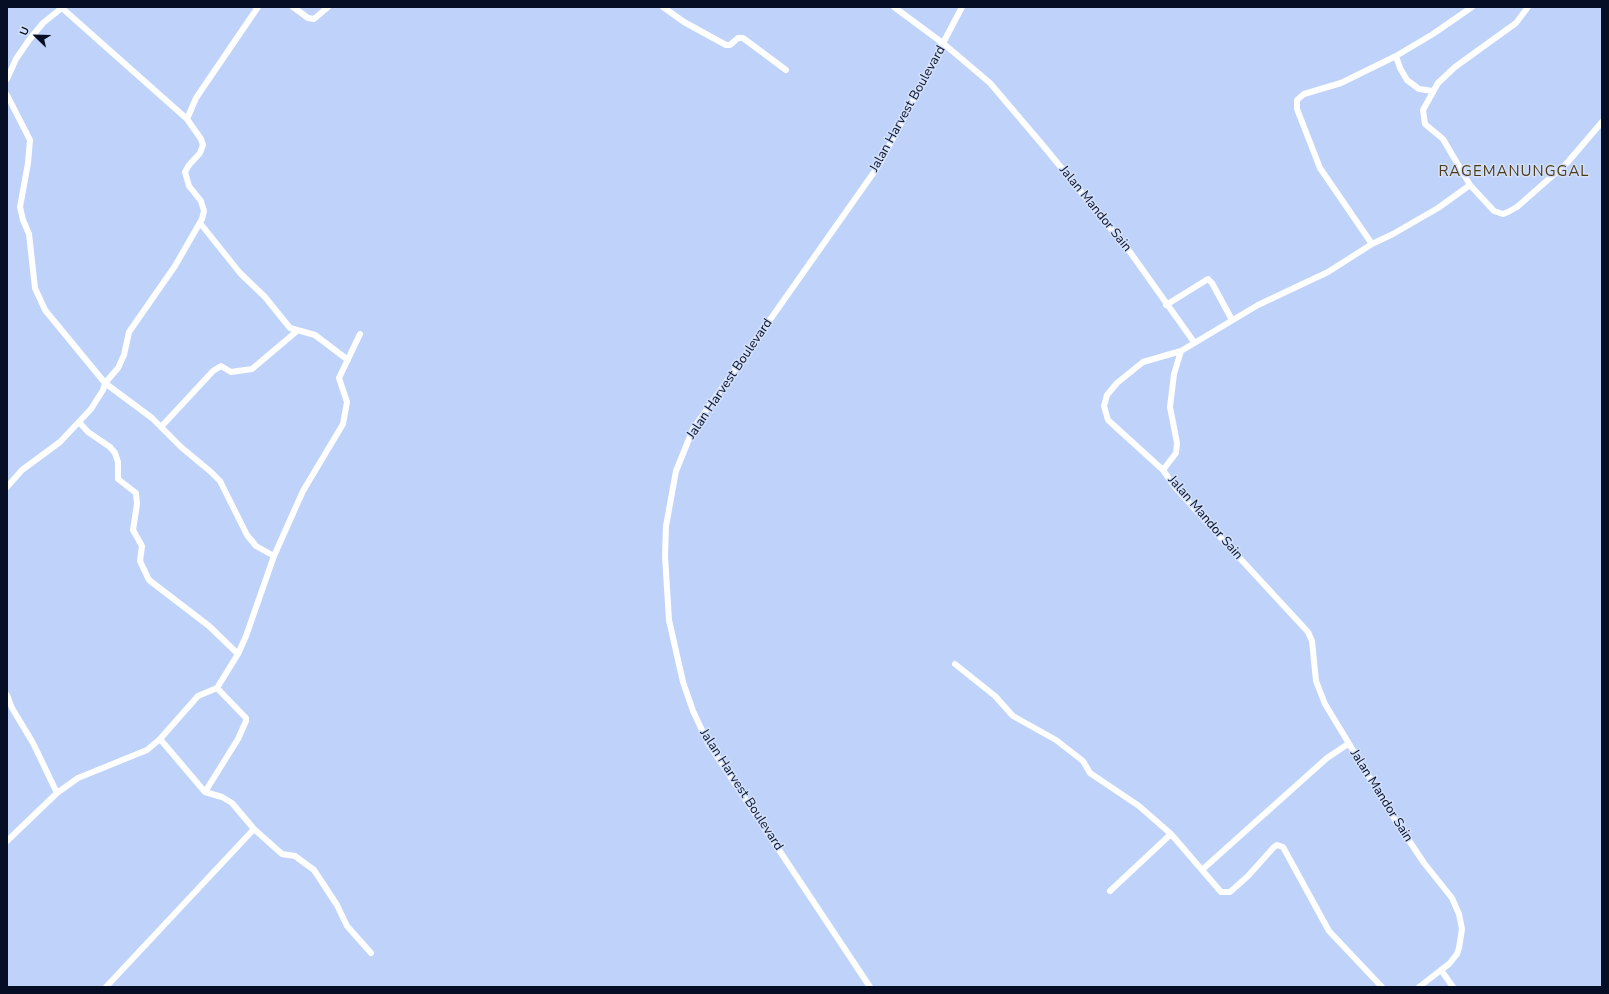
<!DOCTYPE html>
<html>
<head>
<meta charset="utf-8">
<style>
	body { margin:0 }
	#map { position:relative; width:1609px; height:994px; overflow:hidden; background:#bfd3fa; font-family:"Nunito Sans",sans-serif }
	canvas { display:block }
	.frame { position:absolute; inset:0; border:8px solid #050e24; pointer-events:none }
	.north { position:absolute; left:16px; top:16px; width:40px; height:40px; -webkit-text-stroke:3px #d3e0fb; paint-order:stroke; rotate:293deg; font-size:11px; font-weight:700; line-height:16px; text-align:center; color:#050e24 }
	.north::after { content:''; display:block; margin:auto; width:14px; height:18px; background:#050e24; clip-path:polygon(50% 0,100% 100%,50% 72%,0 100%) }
</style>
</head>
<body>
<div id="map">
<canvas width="1609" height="994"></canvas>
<div class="frame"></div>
<div class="north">U</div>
</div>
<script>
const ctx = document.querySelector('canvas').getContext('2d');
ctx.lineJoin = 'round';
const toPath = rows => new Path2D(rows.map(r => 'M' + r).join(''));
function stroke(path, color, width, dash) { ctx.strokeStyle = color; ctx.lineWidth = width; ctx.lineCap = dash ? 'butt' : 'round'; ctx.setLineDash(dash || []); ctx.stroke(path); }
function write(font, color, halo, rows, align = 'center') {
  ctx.font = font + ' "Nunito Sans",sans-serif'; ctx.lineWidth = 3; ctx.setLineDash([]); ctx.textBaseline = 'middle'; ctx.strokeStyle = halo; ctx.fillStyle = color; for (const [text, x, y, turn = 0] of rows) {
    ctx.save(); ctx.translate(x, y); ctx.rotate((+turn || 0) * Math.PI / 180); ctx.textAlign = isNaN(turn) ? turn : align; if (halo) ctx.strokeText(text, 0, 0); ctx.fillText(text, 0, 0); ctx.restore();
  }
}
const street = toPath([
	[258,7,196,98,187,119,201,139,203,145,200,153,189,165,185,172,189,186,201,201,204,211,202,219,175,266,129,332,124,355,118,368,105,383,152,418,181,447,211,472,220,481,247,535,256,546,274,556],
	[293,7,308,18,314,19,328,7],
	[663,7,684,22,726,45,730,45,738,38,743,38,786,70],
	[894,7,944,44,990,83,1046,149,1130,252,1194,342],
	[62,8,187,119],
	[1396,56,1400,68,1407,80,1419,89,1433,91],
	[7,79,16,59,29,40,43,23,63,7],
	[7,95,30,140,28,163,20,207,23,220,29,234,35,288,45,310,105,383,103,390,91,409,60,442,22,470,7,487],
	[1470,185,1494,211,1503,214,1508,212,1517,207,1567,163,1602,122],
	[200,223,240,273,265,297,290,328,315,335,348,360],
	[1372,244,1320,168,1297,109,1297,100,1304,94,1341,83,1396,56,1433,34,1472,7],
	[1166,305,1208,279,1212,283,1232,320],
	[79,422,88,432,110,447,115,453,118,462,118,479,136,493,137,504,133,530,142,546,140,561,149,580,209,626,238,654],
	[161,427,213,371,221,366,231,372,252,369,297,331],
	[1163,470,1108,420,1104,406,1107,395,1117,383,1143,362,1181,351],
	[955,664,995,696,1013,716,1056,740,1083,761,1090,773,1139,806,1171,834,1221,892,1230,892,1248,876,1274,847,1277,845,1283,847,1329,931,1382,987],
	[7,695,12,708,33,743,57,793,7,841],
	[160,739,205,792,222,797,232,803,254,829,282,854,295,856,314,870,337,905,347,926,371,953],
	[205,792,238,739,246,721,246,718,217,688],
	[57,793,78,778,147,750,160,739,198,696,217,688,238,654,246,636,274,556,303,491,343,424,347,402,339,378,360,334],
	[1203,869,1327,758,1348,744],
	[1110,891,1171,834],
	[106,987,254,829],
	[870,987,708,743,693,711,683,682,669,620,665,556,666,526,676,471,693,429,879,165,962,7],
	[1419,987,1441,970],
	[1453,987,1441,970,1449,964,1457,954,1459,948,1462,929,1459,914,1452,898,1424,863,1394,818,1325,704,1316,681,1312,641,1308,632,1211,527,1174,486,1163,470,1176,453,1177,443,1170,407,1174,374,1181,351,1258,305,1328,272,1372,244,1393,234,1438,208,1470,185,1443,139,1425,124,1423,110,1438,83,1455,67,1516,23,1528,7]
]);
const streetNames = [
	["Jalan Harvest Boulevard",908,109,-61],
	["Jalan Mandor Sain",1095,209,51],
	["Jalan Harvest Boulevard",730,379,-56],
	["Jalan Mandor Sain",1205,518,49],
	["Jalan Harvest Boulevard",741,790,57],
	["Jalan Mandor Sain",1381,796,58]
];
const quarterNames = [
	["RAGEMANUNGGAL",1514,172]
];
stroke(street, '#fff', 6);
write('13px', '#050e24', '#d3e0fb', streetNames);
ctx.letterSpacing = '1px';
write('15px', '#4b3a12', '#d3e0fb', quarterNames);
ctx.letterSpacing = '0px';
</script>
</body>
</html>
